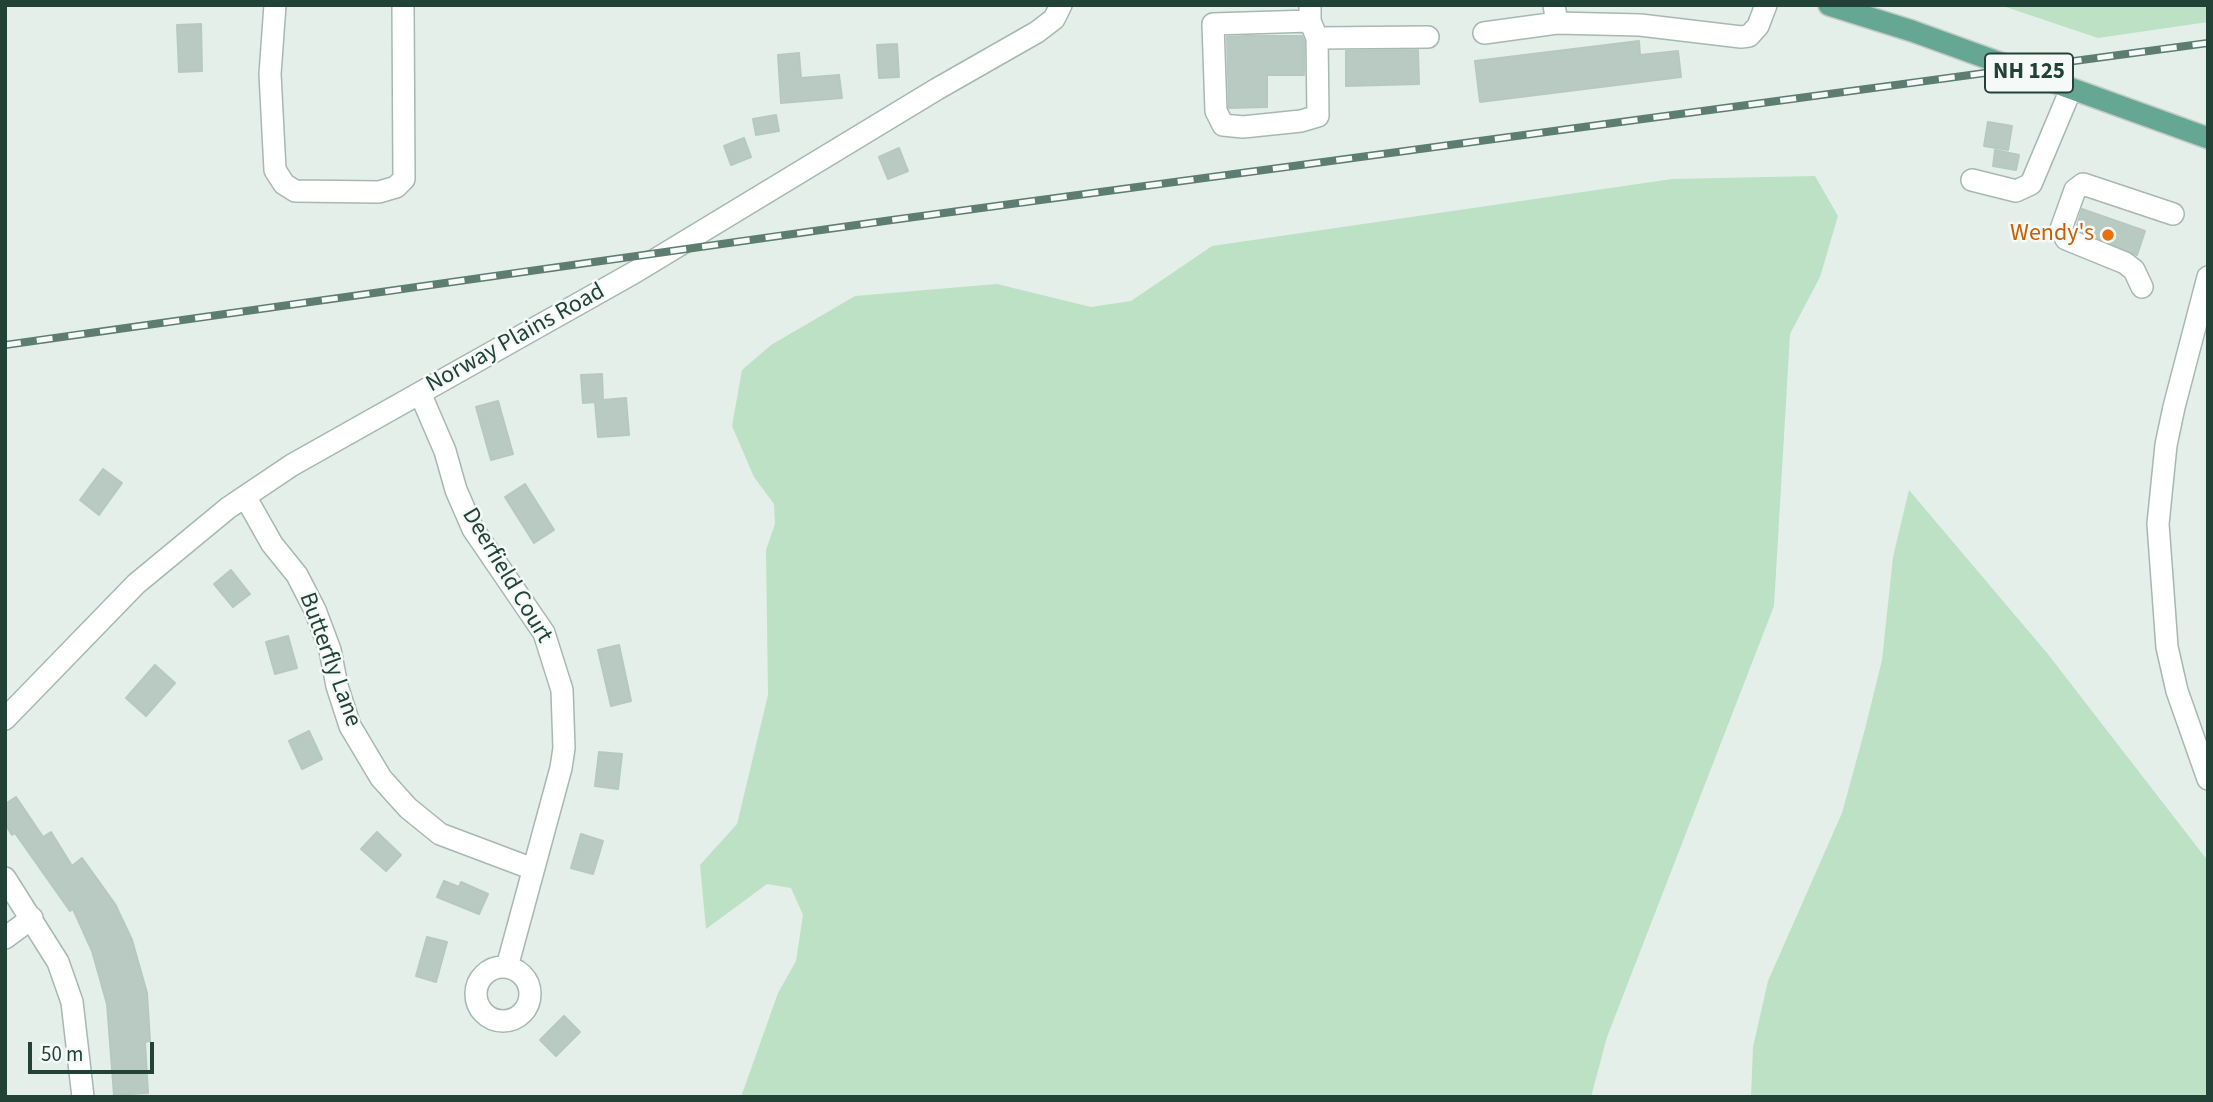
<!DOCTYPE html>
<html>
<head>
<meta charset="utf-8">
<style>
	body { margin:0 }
	#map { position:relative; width:2213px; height:1102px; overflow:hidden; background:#e4efea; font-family:"Source Sans 3",sans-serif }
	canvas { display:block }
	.frame { position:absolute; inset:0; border:7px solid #224238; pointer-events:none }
	.scale { position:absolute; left:28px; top:1042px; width:126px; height:32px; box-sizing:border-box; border:4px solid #224238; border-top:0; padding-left:9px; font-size:21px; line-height:24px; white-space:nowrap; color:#224238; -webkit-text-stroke:5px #f5faf8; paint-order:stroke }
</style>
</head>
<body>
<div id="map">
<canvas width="2213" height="1102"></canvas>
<div class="frame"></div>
<div class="scale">50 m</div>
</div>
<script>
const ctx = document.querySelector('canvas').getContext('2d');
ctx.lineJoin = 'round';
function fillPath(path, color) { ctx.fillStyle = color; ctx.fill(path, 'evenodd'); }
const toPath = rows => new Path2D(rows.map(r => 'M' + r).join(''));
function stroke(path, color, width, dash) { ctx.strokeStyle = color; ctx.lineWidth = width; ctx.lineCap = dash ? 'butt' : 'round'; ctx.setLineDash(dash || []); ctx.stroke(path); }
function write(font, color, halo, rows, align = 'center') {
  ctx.font = font + ' "Source Sans 3",sans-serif'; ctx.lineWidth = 5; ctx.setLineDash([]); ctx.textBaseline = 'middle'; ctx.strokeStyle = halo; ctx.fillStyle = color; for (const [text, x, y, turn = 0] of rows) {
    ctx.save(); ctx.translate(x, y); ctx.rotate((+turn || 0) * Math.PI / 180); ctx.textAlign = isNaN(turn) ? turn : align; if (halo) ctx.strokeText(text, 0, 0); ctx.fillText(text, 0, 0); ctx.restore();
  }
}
const green = toPath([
	[2000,5,2208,5,2208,22,2098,38],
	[1815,176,1838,216,1820,277,1790,334,1774,606,1607,1037,1591,1097,741,1097,778,993,796,961,803,915,791,888,767,884,706,929,700,865,737,824,768,695,766,550,775,524,774,504,754,477,732,426,742,370,771,345,855,296,997,284,1091,307,1131,301,1212,246,1672,179],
	[1909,490,2047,653,2208,861,2208,1097,1751,1097,1753,1047,1768,981,1842,813,1865,729,1882,660,1893,557]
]);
const building = toPath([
	[201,24,202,71,179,72,177,25,201,24],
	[1246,36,1302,36,1304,41,1304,75,1267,75,1267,107,1229,108,1227,37,1246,36],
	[1639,41,1640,55,1678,51,1681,77,1480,102,1475,61,1639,41],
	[897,44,899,77,879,78,877,45,897,44],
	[1418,50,1419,84,1346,86,1346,51,1418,50],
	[799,53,801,78,839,75,842,98,781,103,778,55,799,53],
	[776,115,779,131,756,135,753,119,776,115],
	[1988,122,2012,126,2008,150,1984,146,1988,122],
	[744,138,751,157,731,165,724,146,744,138],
	[899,148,908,171,888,179,879,157,899,148],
	[1995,150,2019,155,2016,170,1993,166,1995,150],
	[2082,209,2145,231,2137,255,2076,229,2082,209],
	[602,374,603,400,626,398,629,435,598,437,595,402,583,403,581,375,602,374],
	[498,401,513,454,491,460,476,407,498,401],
	[103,469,122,483,99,515,80,500,103,469],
	[525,484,554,530,534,543,505,497,525,484],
	[231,570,250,594,233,607,214,584,231,570],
	[288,636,297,668,275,674,266,642,288,636],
	[619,645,631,701,611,706,598,650,619,645],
	[155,665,175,683,146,716,126,698,155,665],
	[309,731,322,759,302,769,289,741,309,731],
	[599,752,622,754,618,789,595,786,599,752],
	[16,797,43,837,51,832,72,866,82,858,115,904,132,940,147,993,150,1041,145,1042,148,1093,114,1095,107,1004,92,951,73,909,70,911,15,833,12,835,5,824,5,804,16,797],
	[377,832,401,855,386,871,361,849,377,832],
	[581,834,603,841,593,874,571,868,581,834],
	[444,881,459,887,461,882,488,894,479,914,437,897,444,881],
	[427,937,447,942,436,982,416,976,427,937],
	[564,1016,580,1032,556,1056,540,1040,564,1016]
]);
const minor = toPath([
	[275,5,270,74,275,170,284,184,295,191,379,192,396,187,404,179,403,5],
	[1310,5,1310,21,1317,38,1318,116,1301,121,1243,127,1223,125,1216,111,1213,24,1310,21],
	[1554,5,1557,23,1640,25,1741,37,1749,36,1758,26,1766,5],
	[1484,33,1557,23],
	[1317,38,1428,37],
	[1972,180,2016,191,2031,184,2071,89],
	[2208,277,2174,407,2166,445,2158,524,2167,647,2177,691,2208,779],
	[2142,287,2134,270,2125,263,2066,239,2061,229,2075,190,2083,184,2173,214],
	[420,393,445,451,456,490,473,529,544,633,562,690,564,748,561,768,507,967],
	[246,498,272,544,297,575,315,610,330,650,337,686,350,726,381,778,408,808,440,834,533,869],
	[5,719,136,584,228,508,292,465,635,272,937,89,1037,32,1054,19,1061,5],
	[5,878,58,962,72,1002,83,1097],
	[5,938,32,918],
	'476 994a27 27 0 1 1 54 0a27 27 0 1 1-54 0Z'
]);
const major = toPath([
	[1829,5,1912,31,2208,138]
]);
const rail = toPath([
	[5,345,892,220,2208,43]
]);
const markers = [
	[2108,235,7,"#e8710a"]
];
const shields = [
	[2029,73,88]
];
const shieldNames = [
	["NH 125",2029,73]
];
const foodNames = [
	["Wendy's",2094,235]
];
const streetNames = [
	["Norway Plains Road",516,339,-29],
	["Deerfield Court",506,576,59],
	["Butterfly Lane",329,660,70]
];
fillPath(green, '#bce1c5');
fillPath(building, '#b9cac2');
stroke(building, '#b6c9c0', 2);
stroke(minor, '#a6b8b1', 24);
stroke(major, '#c1cac7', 24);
stroke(minor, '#fff', 21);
stroke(major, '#66a794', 21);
stroke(rail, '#5d7d73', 8);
stroke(rail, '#f5faf8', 5, [16]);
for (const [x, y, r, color] of markers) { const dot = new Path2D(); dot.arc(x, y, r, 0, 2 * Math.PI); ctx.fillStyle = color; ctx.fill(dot); stroke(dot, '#f5faf8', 2.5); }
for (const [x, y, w] of shields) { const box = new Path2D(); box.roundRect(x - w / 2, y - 19.5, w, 39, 5); ctx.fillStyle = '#f5faf8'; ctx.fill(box); stroke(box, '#224238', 2); }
write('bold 23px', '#224238', null, shieldNames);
write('24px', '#c56008', '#f5faf8', foodNames, 'right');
write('24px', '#224238', '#f5faf8', streetNames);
</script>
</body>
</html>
